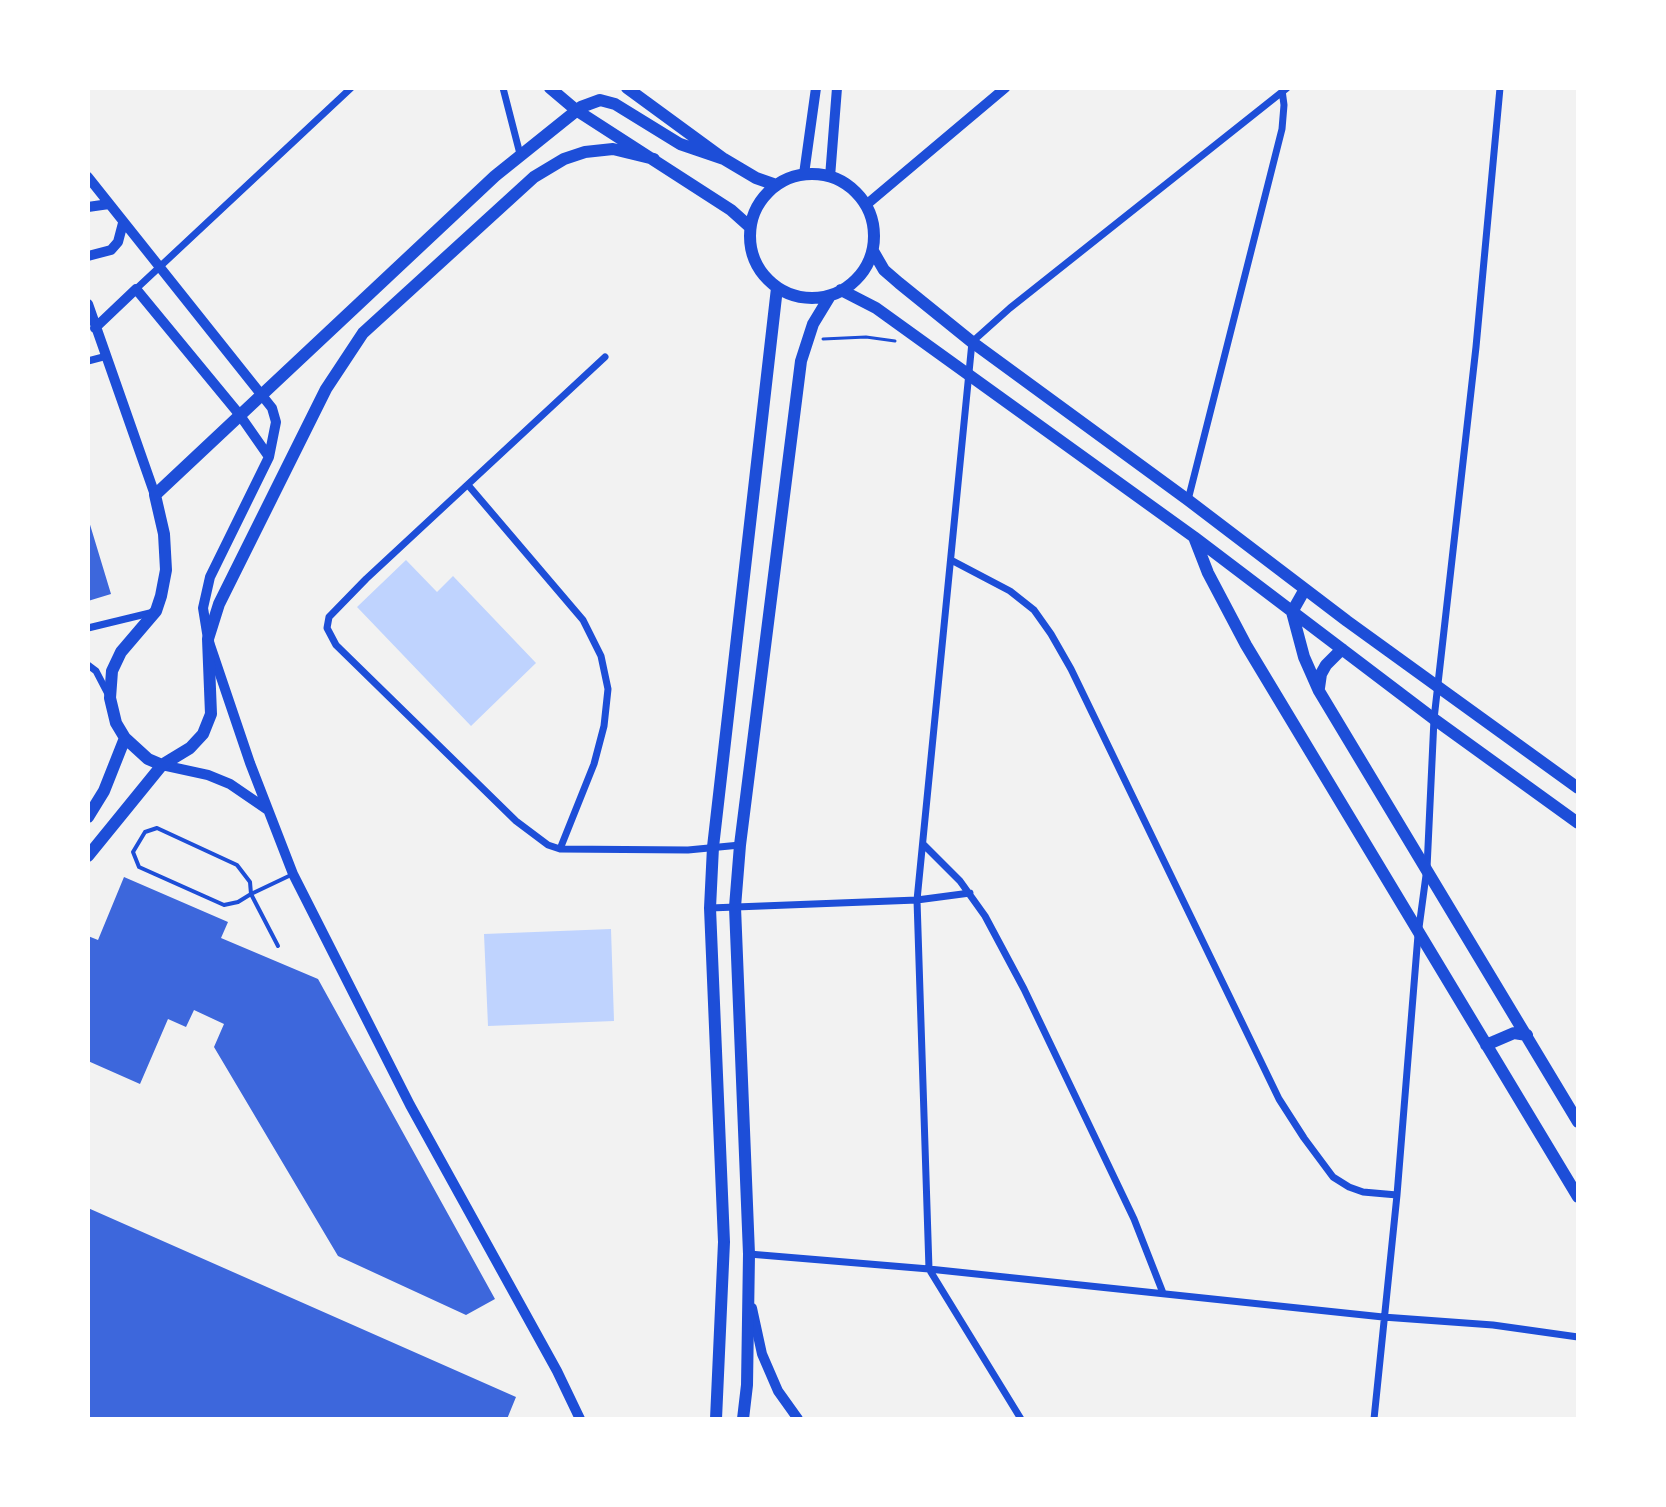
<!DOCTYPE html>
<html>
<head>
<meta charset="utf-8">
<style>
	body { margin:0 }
	#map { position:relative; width:1666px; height:1507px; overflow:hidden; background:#f2f2f2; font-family:Figtree,sans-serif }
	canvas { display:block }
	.frame { position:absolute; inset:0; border:90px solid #fff; pointer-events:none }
</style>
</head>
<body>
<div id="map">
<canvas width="1666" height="1507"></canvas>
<div class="frame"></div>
</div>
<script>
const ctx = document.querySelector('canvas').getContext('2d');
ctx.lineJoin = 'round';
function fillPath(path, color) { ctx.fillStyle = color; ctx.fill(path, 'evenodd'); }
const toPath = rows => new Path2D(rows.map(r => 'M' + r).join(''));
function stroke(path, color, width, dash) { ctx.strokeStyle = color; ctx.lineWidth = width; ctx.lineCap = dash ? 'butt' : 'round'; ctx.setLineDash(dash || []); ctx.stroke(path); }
const water = toPath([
	[406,560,437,592,453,576,536,663,471,726,357,607],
	[611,929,614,1021,488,1026,484,934]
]);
const building = toPath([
	[88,518,111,594,88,601],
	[124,877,228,922,221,938,318,979,495,1299,466,1315,338,1256,214,1047,224,1024,194,1010,186,1027,168,1019,140,1084,88,1061,88,936,98,940],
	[88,1208,516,1397,507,1419,88,1419]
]);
const path = toPath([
	[823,339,866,337,895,341]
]);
const service = toPath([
	[278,946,251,894,238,902,224,905,139,867,133,852,145,832,157,828,237,865,250,882,251,894,291,875]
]);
const minor = toPath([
	[503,88,520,154],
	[136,289,351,88],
	[605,357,366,579,329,617,327,628,336,645,516,821,548,845,560,849,688,850,740,845],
	[88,361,107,356],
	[468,485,583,620,601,656,608,689,604,726,594,764,560,849],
	[1188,500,1282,129,1284,105,1282,90],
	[951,560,1010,591,1034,610,1051,634,1071,669,1279,1099,1304,1138,1333,1177,1349,1187,1363,1192,1397,1195],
	[88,628,154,612],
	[88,665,96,671,109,696],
	[923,844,960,881,985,916,1024,989,1134,1219,1163,1293],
	[710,908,917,900,970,893],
	[749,1254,929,1269,1383,1317,1493,1325,1578,1337],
	[1021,1419,929,1269,917,900,972,342,1010,308,1287,88],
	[1374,1419,1397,1195,1418,935,1427,868,1434,719,1476,347,1500,88]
]);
const secondary = toPath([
	[804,174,816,88],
	[88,177,272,408,276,422,269,457,210,577,203,608,208,639,250,763,293,874,410,1105,557,1371,580,1419],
	[830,177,837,88],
	[866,205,1005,88],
	[88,207,109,204],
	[88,256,111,250,118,242,123,223],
	[88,304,155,495],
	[95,328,136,289,239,414,269,457],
	[162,765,208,775,230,784,268,810],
	[752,1308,762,1354,778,1391,798,1419]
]);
const primary = toPath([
	[550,88,576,110,731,210,750,227],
	[627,88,724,159,756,178,776,185],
	'750 236a62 62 0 1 1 124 0a62 62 0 1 1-124 0Z',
	[873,251,884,270,899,283,972,342,1188,500,1347,621,1578,788],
	[841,290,876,308,1194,537,1434,719,1578,823],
	[1194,537,1208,573,1246,645,1578,1197],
	[1305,589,1292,612,1304,657,1319,691,1578,1122],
	[1319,688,1321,674,1326,665,1342,649],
	[162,765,148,759,125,738,116,723,110,698,112,671,121,652,156,611,161,596,166,570,164,534,155,495,495,176,581,107,600,100,615,104,680,144,724,159],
	[88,817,104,791,125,738],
	[88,856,162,765,190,748,203,734,211,714,208,639,219,604,326,389,363,333,534,177,564,159,585,152,613,149,654,159],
	[1486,1045,1514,1033,1527,1035],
	[716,1419,724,1242,710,908,713,847,777,288],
	[743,1419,747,1385,749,1254,735,907,740,845,801,361,813,324,830,296]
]);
fillPath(water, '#bfd3fe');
fillPath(building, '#3d67dc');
stroke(path, '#1d4ed8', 3);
stroke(service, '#1d4ed8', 4);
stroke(minor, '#1d4ed8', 7);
stroke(secondary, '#1d4ed8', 10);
stroke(primary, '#1d4ed8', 12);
</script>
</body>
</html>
